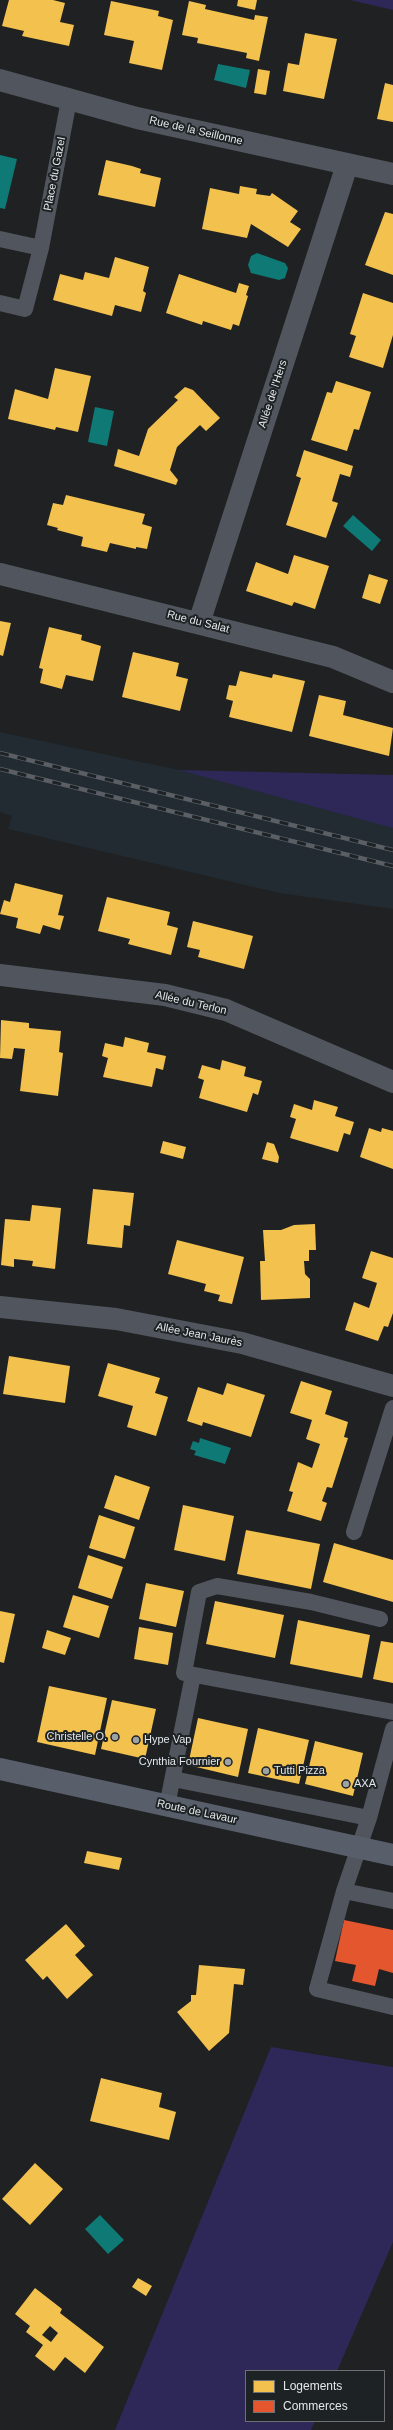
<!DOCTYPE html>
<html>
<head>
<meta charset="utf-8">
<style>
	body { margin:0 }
	#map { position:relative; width:393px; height:2430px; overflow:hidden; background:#1f2123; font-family:Helvetica,sans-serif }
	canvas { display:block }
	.legend { position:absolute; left:245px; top:2370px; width:140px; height:52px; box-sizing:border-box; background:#1d2225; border:1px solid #6d7173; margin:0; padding:5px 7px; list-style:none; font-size:12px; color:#e4e7e9 }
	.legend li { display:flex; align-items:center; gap:8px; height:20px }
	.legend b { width:20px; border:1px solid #6d7173 }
</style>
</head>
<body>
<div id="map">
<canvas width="393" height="2430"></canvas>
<ul class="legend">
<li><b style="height:11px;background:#f2c14e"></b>Logements</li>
<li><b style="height:11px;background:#e4572e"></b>Commerces</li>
</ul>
</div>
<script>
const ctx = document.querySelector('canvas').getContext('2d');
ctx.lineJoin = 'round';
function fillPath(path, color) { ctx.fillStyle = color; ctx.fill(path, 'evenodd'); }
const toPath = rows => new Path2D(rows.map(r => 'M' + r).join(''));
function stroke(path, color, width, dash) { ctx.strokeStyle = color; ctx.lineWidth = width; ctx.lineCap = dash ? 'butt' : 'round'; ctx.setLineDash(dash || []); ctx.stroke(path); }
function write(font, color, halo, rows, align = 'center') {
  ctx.font = font + ' Helvetica,sans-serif'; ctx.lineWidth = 4; ctx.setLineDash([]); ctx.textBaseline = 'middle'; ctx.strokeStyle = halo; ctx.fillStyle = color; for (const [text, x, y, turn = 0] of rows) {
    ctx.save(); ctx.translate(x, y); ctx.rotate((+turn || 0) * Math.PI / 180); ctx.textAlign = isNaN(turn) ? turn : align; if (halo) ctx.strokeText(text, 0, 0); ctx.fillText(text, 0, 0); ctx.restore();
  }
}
const built = toPath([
	[0,732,179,770,393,784,393,909,279,893,8,829,12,816,0,812]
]);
const green = toPath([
	[350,0,393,0,393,10],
	[179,770,393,775,393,828],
	[271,2047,393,2067,393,2242,337,2371,246,2371,246,2421,315,2421,311,2430,115,2430]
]);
const water = toPath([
	[218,64,250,70,246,88,214,80],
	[0,155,17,159,5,209,0,208],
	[257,253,285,263,288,268,285,278,279,280,251,273,248,265,251,256],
	[95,407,114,411,107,446,88,442],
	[353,515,381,540,372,551,343,526],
	[200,1438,231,1448,225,1464,194,1455,196,1451,190,1449,193,1441,199,1443],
	[100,2215,124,2240,108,2254,85,2229]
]);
const homes = toPath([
	[9,0,53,0,65,3,60,22,74,25,69,46,22,36,24,31,2,26],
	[238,0,257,0,255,10,237,6],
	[111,1,159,11,158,16,173,20,162,70,129,63,134,41,104,35],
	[189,1,206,5,205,9,254,20,255,15,268,17,259,61,246,58,247,53,197,43,198,38,182,35],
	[305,33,337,39,324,99,283,91,288,63,299,65],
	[258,69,270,71,266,95,254,93],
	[385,83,393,85,393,122,377,119],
	[106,160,132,166,141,169,140,173,161,178,155,207,98,195],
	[240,186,257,189,256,194,270,196,272,193,298,211,290,222,301,229,288,247,251,224,247,238,202,229,210,188,239,194],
	[385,212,393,214,393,275,365,265],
	[115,257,149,267,143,291,146,293,141,312,115,305,112,316,53,300,60,274,83,280,85,272,109,278],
	[179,274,236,293,239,283,249,286,246,295,248,296,239,326,233,324,231,330,203,321,202,325,166,313],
	[363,293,393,303,393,335,383,368,349,357,356,336,350,334],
	[55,368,91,376,78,432,56,427,55,430,8,419,15,389,48,399],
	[336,381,371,392,359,430,354,429,347,451,311,440,327,392,332,393],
	[185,387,193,390,220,418,206,431,200,425,177,447,170,470,178,480,176,485,114,466,118,449,139,456,148,429,178,400,174,397],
	[304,450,353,466,350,477,340,474,332,501,338,503,326,538,286,525,301,478,296,476],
	[66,495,145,514,142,524,152,527,147,549,136,547,136,549,110,543,107,552,81,546,83,537,57,530,58,528,47,525,53,503,63,505],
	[294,555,329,566,315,609,294,602,292,606,246,591,256,562,288,574],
	[369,574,388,580,380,604,362,598],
	[0,621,11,623,3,656,0,655],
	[49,627,82,635,81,640,101,646,93,681,66,675,62,689,40,683,43,669,39,668],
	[133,652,179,663,176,676,188,679,180,711,122,697],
	[240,671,272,678,273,674,305,681,292,732,229,717,233,701,226,699,229,685,236,686],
	[319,695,346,701,343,715,393,728,389,756,309,736],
	[15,883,63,895,58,915,64,916,60,930,43,925,40,934,16,928,18,918,0,914,4,900,10,902],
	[107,897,170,912,167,925,178,928,171,955,128,944,130,939,98,931],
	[193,921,253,936,244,969,198,957,200,950,187,947],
	[1,1020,29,1023,29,1028,61,1031,59,1052,63,1053,58,1096,20,1091,25,1049,14,1048,12,1059,0,1058],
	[125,1037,149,1043,147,1052,166,1056,163,1070,156,1068,152,1087,103,1077,108,1058,102,1056,105,1043,123,1047],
	[222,1060,246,1067,244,1076,262,1081,258,1095,253,1093,247,1112,199,1098,204,1080,198,1078,202,1065,220,1070],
	[314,1100,338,1107,335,1116,354,1122,350,1135,344,1133,338,1152,290,1138,296,1119,290,1117,294,1104,312,1110],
	[369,1128,381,1132,382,1128,393,1131,393,1169,360,1157],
	[163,1141,186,1147,183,1159,160,1153],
	[267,1142,274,1144,279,1157,278,1163,262,1159],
	[93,1189,134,1193,130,1226,124,1225,122,1248,87,1244],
	[32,1205,61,1208,55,1269,32,1266,33,1261,14,1259,14,1267,1,1265,5,1219,30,1221],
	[315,1224,316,1250,309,1250,309,1261,304,1261,305,1274,310,1279,310,1298,261,1300,260,1261,265,1261,263,1230,281,1230,294,1225],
	[177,1240,244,1257,232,1304,218,1301,220,1295,204,1291,206,1284,168,1274],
	[371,1251,393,1258,393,1313,388,1327,384,1326,378,1341,345,1330,354,1302,369,1308,377,1283,362,1278],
	[9,1356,70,1366,65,1403,3,1394],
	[108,1363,160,1378,155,1393,168,1397,156,1436,127,1427,133,1406,98,1396],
	[301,1381,332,1391,325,1414,348,1422,344,1437,348,1438,332,1488,327,1487,322,1501,327,1503,321,1521,287,1511,293,1492,289,1491,298,1462,312,1468,320,1444,306,1439,312,1420,290,1413],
	[227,1383,265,1395,251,1437,203,1422,202,1426,187,1421,198,1387,223,1395],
	[115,1475,150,1487,139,1520,104,1508],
	[183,1505,234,1516,225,1561,174,1550],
	[99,1515,135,1527,125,1559,89,1548],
	[246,1530,320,1544,311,1589,237,1574],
	[334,1543,393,1560,393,1602,323,1582],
	[88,1555,123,1567,112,1599,78,1588],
	[146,1583,184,1591,176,1627,139,1619],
	[73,1595,109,1606,99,1638,63,1627],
	[215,1601,284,1615,275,1658,206,1644],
	[0,1611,15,1614,4,1663,0,1662],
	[298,1620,370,1635,362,1678,290,1664],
	[139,1627,173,1633,168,1665,134,1659],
	[47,1630,71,1638,65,1655,42,1648],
	[381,1641,393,1643,393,1683,373,1679],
	[49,1686,107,1698,95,1755,37,1742],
	[112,1700,156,1709,145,1759,101,1749],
	[198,1718,248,1729,238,1777,188,1765],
	[258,1728,309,1740,299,1784,248,1773],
	[315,1741,363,1753,353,1796,305,1784],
	[87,1851,122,1858,119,1870,84,1863],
	[66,1924,85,1946,75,1955,93,1975,67,1999,47,1976,43,1980,25,1960],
	[199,1965,245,1969,243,1985,234,1984,229,2033,209,2051,177,2012,191,2001,191,1995,196,1995],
	[101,2078,162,2093,159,2107,176,2112,169,2140,90,2121],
	[35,2163,63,2189,30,2225,2,2199],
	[138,2278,152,2286,146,2296,132,2287],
	[35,2288,62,2309,60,2313,104,2347,85,2373,65,2357,54,2371,35,2356,43,2345,26,2332,30,2326,15,2314],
	[50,2326,58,2333,51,2342,42,2335]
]);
const shops = toPath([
	[344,1920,393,1930,393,1973,379,1969,375,1986,352,1981,356,1965,335,1961]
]);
const lane = toPath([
	[0,239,41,248,25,309,0,303],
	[41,248,69,100],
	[354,1532,393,1408],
	[380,1619,311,1602,217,1586,199,1592,184,1673,393,1712],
	[393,1729,369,1818,344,1891,317,1989,393,2007],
	[173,1779,369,1818],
	[167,1806,193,1675],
	[344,1891,393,1901]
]);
const street = toPath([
	[0,80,137,118,393,174],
	[0,574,333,657,393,682],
	[199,623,347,165],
	[0,975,165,995,226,1010,393,1082],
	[0,1307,116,1319,242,1343,393,1386]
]);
const primary = toPath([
	[0,1769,393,1855]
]);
const rail = toPath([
	[0,753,393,850],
	[0,769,393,866]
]);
const markers = [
	[115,1737,4,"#9fa2a4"],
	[136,1740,4,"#9fa2a4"],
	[228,1762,4,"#9fa2a4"],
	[266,1771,4,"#9fa2a4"],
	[346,1784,4,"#9fa2a4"]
];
const streetNames = [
	["Rue de la Seillonne",196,131,13],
	["Place du Gazel",55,174,-79],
	["Allée de l'Hers",273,394,-72],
	["Rue du Salat",198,622,14],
	["Allée du Terlon",191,1003,13],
	["Allée Jean Jaurès",199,1335,11],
	["Route de Lavaur",197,1812,12]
];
const poiNames = [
	["Christelle O.",107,1737,"right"],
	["Hype Vap",144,1740],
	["Cynthia Fournier",220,1762,"right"],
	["Tutti Pizza",274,1771],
	["AXA",354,1784]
];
fillPath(built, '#212b31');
fillPath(green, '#2d2858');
fillPath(water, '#0e7975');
fillPath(homes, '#f2c14e');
fillPath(shops, '#e4572e');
stroke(lane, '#51555d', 16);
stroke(street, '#51555d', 22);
stroke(primary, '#585f6b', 22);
stroke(rail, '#5b5f65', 4.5);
stroke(rail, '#1d2225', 3, [9]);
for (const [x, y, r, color] of markers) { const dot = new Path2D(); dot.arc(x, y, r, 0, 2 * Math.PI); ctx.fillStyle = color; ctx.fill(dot); stroke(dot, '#1d2225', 1.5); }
write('11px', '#e4e7e9', '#1d2225', streetNames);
write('11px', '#e4e7e9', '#1d2225', poiNames, 'left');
</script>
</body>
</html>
